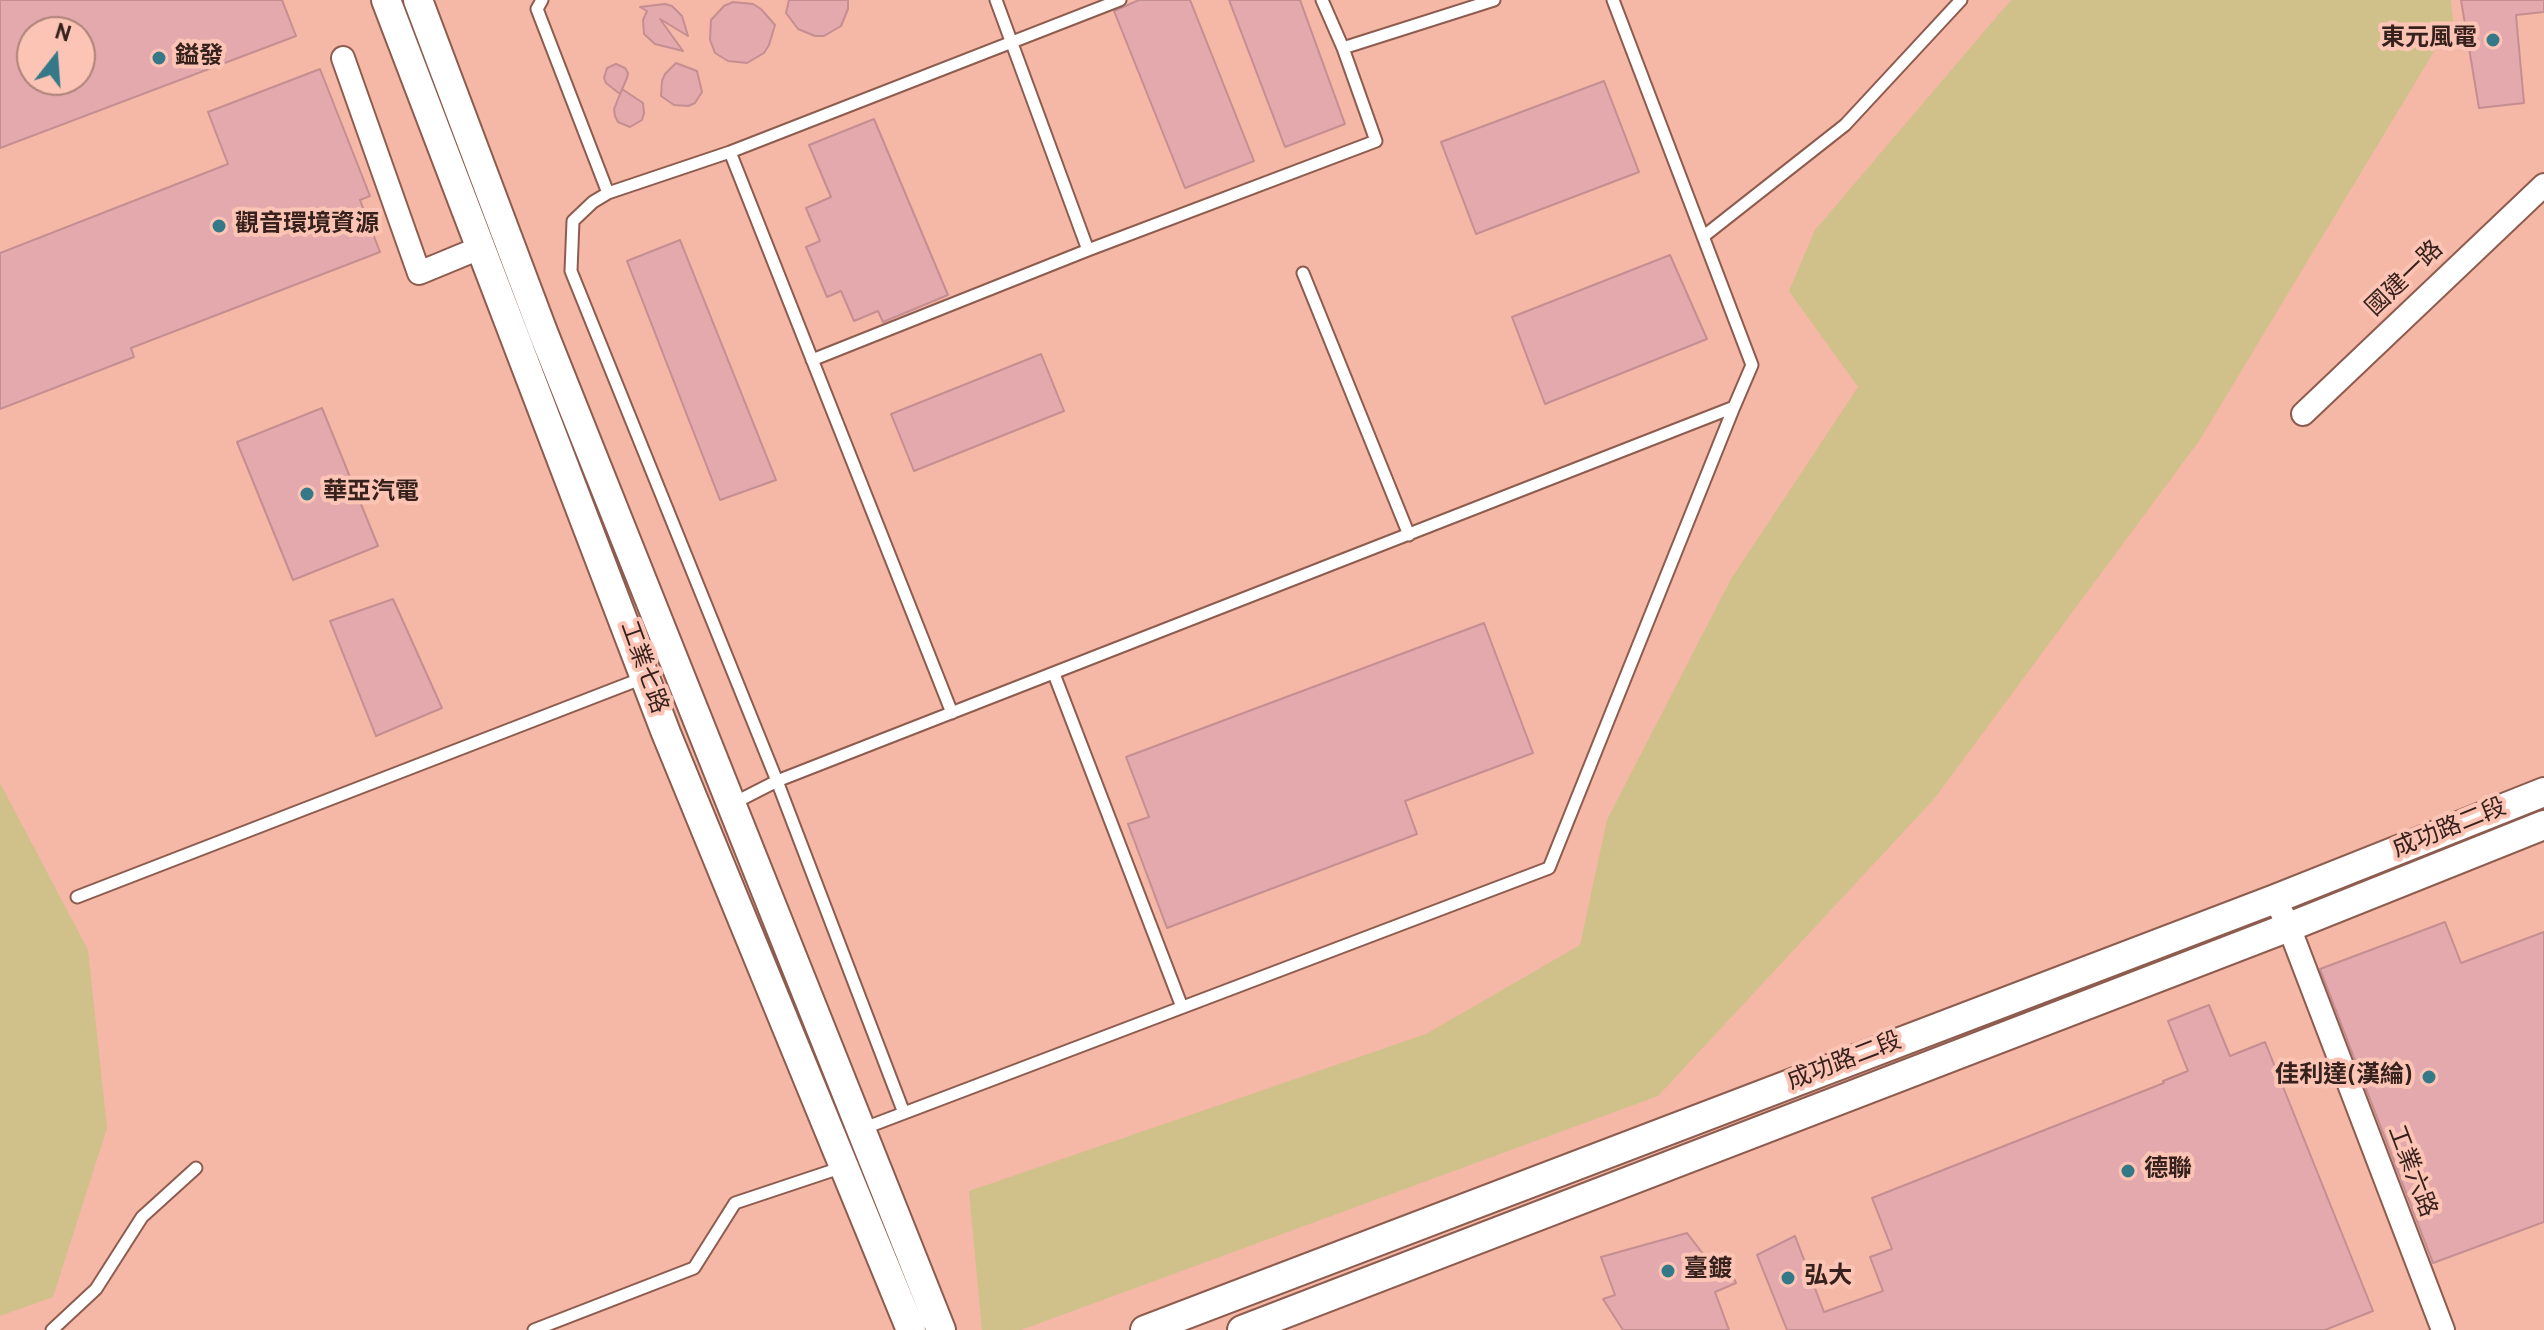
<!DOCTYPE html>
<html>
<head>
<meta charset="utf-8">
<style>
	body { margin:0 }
	#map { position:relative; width:2544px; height:1330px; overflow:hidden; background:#fcc4b5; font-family:Overpass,sans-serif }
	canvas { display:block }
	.north { position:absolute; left:16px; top:16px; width:80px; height:80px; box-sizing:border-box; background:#fcc4b5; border:2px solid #ad8378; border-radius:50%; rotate:17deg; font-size:22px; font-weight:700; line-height:32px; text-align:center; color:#36211c }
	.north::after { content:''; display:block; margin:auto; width:28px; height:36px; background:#357988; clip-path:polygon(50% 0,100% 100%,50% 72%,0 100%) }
</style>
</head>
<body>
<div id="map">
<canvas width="2544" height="1330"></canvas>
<div class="north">N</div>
</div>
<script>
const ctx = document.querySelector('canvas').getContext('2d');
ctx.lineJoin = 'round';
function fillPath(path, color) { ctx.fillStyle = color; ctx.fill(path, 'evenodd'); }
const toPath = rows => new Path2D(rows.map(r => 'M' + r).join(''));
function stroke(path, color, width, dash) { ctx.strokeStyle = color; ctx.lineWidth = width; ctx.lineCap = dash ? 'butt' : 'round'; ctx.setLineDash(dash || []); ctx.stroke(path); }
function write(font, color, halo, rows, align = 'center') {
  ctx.font = font + ' Overpass,"Noto Sans TC",sans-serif'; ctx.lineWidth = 8; ctx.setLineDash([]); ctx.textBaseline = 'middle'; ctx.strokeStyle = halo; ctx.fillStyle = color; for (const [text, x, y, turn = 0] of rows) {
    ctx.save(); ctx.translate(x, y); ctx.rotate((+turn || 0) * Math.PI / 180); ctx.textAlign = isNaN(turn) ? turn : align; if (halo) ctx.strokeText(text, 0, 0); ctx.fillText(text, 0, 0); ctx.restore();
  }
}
const built = toPath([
	[0,0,2544,0,2544,1330,0,1330],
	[32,32,80,32,80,80,32,80]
]);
const green = toPath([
	[2011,0,2451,0,2453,20,2199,441,1934,799,1658,1096,1021,1330,982,1330,969,1191,1426,1034,1580,945,1607,820,1731,579,1858,387,1789,291,1815,230],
	[0,783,88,950,107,1128,53,1297,0,1316]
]);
const building = toPath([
	[0,0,282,0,296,36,0,148,0,0],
	[32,32,80,32,80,80,32,80,32,32],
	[789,0,848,0,848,9,841,26,824,36,815,36,798,29,786,13,789,0],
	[1139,0,1190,0,1254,161,1185,188,1114,11,1139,0],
	[1229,0,1300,0,1345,124,1285,147,1229,0],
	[2461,0,2544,0,2544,12,2516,15,2524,103,2479,108,2461,0],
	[733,2,753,4,761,9,775,25,769,45,764,53,747,63,728,61,715,53,710,40,711,20,724,6,733,2],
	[665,4,672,6,682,16,688,36,660,19,683,51,655,44,644,34,643,20,647,11,640,7,665,4],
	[676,63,697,71,702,92,695,103,688,106,674,105,661,96,662,81,665,74,676,63],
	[616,64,625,68,628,73,627,78,620,94,606,83,604,78,607,68,616,64],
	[320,69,370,196,360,200,380,252,131,348,134,357,0,409,0,253,228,164,208,112,320,69],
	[1604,81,1639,172,1476,234,1441,142,1604,81],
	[622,89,643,103,644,113,642,120,630,127,618,122,615,116,614,109,622,89],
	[874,119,948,295,883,322,878,311,854,321,841,291,827,297,806,247,820,241,806,208,831,197,809,145,874,119],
	[680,240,776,480,720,500,627,261,680,240],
	[1670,255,1707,339,1545,404,1512,317,1670,255],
	[1041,354,1064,411,914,471,891,414,1041,354],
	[322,408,378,546,293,580,237,442,322,408],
	[393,599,442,708,376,736,330,621,393,599],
	[1484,623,1533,753,1405,801,1417,834,1167,928,1128,824,1149,817,1126,757,1484,623],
	[2445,922,2461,963,2544,932,2544,1222,2433,1263,2320,969,2445,922],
	[2209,1005,2230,1056,2265,1042,2373,1311,2325,1330,1787,1330,1757,1255,1795,1236,1824,1312,1883,1291,1870,1257,1892,1249,1872,1198,2164,1083,2163,1081,2188,1071,2168,1021,2209,1005],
	[1687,1233,1707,1259,1723,1256,1736,1283,1715,1292,1729,1330,1623,1330,1603,1299,1615,1295,1601,1257,1687,1233]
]);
const service = toPath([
	[542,0,537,9,608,193,593,202,573,221,571,271,777,781,904,1113],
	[996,0,1088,250],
	[1322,0,1343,48,1494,0],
	[730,152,952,713],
	[608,193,730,152,1120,0],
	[1704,236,1845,125,1961,0],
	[1303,273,1409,535],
	[812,360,1088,250,1376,141,1343,48],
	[1054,674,1182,1007],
	[732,804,777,781,1734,407,1752,365,1613,0],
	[77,897,643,678],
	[862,1129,1549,868,1734,407],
	[52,1330,96,1289,142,1217,196,1168],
	[534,1330,694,1268,735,1203,843,1167]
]);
const minor = toPath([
	[343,58,419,273,482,247],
	[2303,414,2544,185],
	[2275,899,2289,927,2443,1330]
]);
const tertiary = toPath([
	[386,0,666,733,911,1330],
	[418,0,543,332,941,1330],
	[1145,1330,2275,899,2544,792],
	[1242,1330,2289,927,2544,825]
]);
const markers = [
	[2493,40,8,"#357988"],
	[159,58,8,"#357988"],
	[219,226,8,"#357988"],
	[307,494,8,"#357988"],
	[2429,1077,8,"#357988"],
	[2128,1171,8,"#357988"],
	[1668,1271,8,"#357988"],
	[1788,1278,8,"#357988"]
];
const poiNames = [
	["東元風電",2477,40,"right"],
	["鎰發",175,58],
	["觀音環境資源",235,226],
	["華亞汽電",323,494],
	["佳利達(漢綸)",2413,1077,"right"],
	["德聯",2144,1171],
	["臺鍍",1684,1271],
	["弘大",1804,1278]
];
const streetNames = [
	["國建一路",2406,280,-44],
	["工業七路",642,668,70],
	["成功路二段",2450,830,-22],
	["成功路二段",1845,1063,-21],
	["工業六路",2410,1172,69]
];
fillPath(built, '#f5b7a6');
fillPath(green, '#d0c18a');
fillPath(building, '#e3a9ad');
stroke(building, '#c58e91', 2);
stroke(service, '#8d5c4f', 15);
stroke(minor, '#8d5c4f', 26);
stroke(tertiary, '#8d5c4f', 32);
stroke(service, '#fff', 11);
stroke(minor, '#fff', 22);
stroke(tertiary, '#fff', 28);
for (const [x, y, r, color] of markers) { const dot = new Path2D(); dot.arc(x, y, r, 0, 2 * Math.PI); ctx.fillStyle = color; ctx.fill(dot); stroke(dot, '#fcc4b5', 3); }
write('bold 24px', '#36211c', '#fcc4b5', poiNames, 'left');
write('24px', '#36211c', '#fcc4b5', streetNames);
</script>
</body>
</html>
